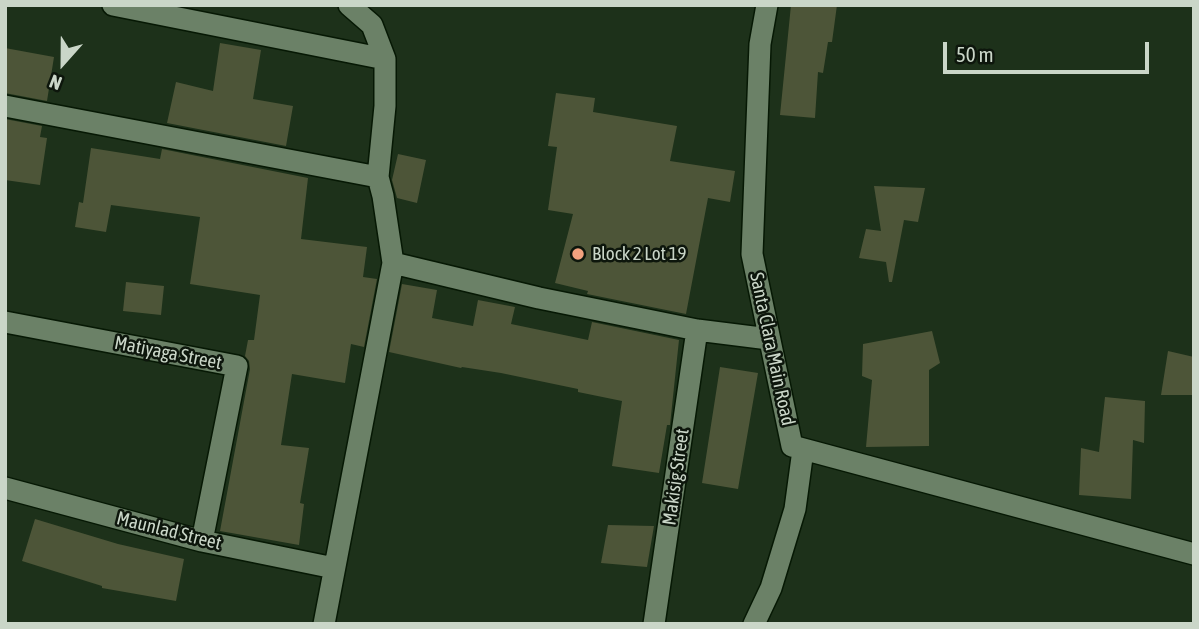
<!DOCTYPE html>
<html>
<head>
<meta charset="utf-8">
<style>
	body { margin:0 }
	#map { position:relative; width:1199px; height:629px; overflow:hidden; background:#1d311a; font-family:"Asap Condensed",sans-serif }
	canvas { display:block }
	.frame { position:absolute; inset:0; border:7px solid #cad6c8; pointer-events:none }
	.north { position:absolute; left:28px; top:28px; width:70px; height:70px; -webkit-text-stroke:5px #0d160c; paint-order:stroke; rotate:201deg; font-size:19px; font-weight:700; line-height:28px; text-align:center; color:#cad6c8 }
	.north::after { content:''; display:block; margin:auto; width:24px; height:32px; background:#cad6c8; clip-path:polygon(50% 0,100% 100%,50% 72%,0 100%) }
	.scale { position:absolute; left:943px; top:42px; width:206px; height:32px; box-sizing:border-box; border:4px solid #cad6c8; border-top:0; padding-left:9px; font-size:21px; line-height:24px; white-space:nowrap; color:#cad6c8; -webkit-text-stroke:5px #0d160c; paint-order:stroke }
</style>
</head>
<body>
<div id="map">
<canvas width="1199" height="629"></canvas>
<div class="frame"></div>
<div class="north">N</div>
<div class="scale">50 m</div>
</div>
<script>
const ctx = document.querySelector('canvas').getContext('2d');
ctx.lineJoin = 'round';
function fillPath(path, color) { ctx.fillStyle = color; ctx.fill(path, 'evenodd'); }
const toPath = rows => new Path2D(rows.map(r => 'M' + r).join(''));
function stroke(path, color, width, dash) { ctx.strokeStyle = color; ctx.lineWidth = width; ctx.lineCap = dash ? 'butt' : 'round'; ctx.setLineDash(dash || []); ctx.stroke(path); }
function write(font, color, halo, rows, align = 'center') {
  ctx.font = font + ' "Asap Condensed",sans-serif'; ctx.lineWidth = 5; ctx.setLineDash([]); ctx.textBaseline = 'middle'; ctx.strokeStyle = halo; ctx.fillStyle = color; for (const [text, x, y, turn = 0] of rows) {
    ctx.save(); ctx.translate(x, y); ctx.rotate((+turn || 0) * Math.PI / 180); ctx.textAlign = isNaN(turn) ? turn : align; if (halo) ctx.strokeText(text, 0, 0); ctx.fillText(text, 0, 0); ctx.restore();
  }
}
const building = toPath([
	[791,5,837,5,832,42,828,42,823,73,818,72,815,118,780,115],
	[220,43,261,50,253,99,293,106,286,146,167,123,176,82,213,91],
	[5,48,54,57,47,101,5,93],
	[556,93,595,98,593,112,677,126,670,161,735,171,730,202,708,198,686,314,587,294,588,291,555,283,573,214,548,210,557,147,548,146],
	[5,119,42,126,40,137,47,138,40,185,5,180],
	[91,148,160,159,162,149,308,178,301,239,367,247,363,277,377,279,364,347,351,344,345,383,292,374,281,445,309,448,300,503,304,504,299,545,220,531,250,369,249,361,245,356,248,340,254,340,260,295,190,284,200,217,111,205,106,232,75,227,79,202,83,203],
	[398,154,426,160,417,203,397,198,392,180],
	[874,186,925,188,918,222,904,220,892,282,889,282,886,262,859,258,866,229,881,231],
	[126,282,164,286,161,315,123,311],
	[402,284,437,290,432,318,473,326,478,300,515,307,511,324,588,340,592,322,679,340,670,425,667,425,659,473,612,466,622,401,578,392,578,389,501,373,462,367,461,368,389,352],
	[932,331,940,363,929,370,929,446,866,447,872,380,862,376,863,344],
	[1168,351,1194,357,1194,395,1161,395],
	[720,367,758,373,738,489,702,483],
	[1105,397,1145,401,1144,443,1133,440,1131,499,1079,495,1081,448,1099,452],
	[35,519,118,544,184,559,176,601,102,588,102,586,22,561],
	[608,525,654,526,647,567,601,563]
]);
const minor = toPath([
	[113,5,385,59],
	[349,5,372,25,385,59,385,106,378,177],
	[767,5,760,44,752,254,792,446,1194,554],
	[5,106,378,177,383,196,393,263,324,624],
	[393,263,539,298,697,330,769,339],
	[5,322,237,366,202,541],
	[5,488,202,541,334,568],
	[654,624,697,330],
	[754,624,771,588,795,509,803,450]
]);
const markers = [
	[578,254,7,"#f2a17e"]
];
const poiNames = [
	["Block 2 Lot 19",592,254]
];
const streetNames = [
	["Santa Clara Main Road",772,349,78],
	["Matiyaga Street",168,353,11],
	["Makisig Street",676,477,-82],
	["Maunlad Street",169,531,14]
];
fillPath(building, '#4d5538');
stroke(minor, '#061804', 24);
stroke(minor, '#6b8167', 21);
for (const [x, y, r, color] of markers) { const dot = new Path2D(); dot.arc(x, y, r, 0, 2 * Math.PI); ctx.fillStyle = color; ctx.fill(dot); stroke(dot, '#0d160c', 2.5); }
write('19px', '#cad6c8', '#0d160c', poiNames, 'left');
write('19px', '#cad6c8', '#0d160c', streetNames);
</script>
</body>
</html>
